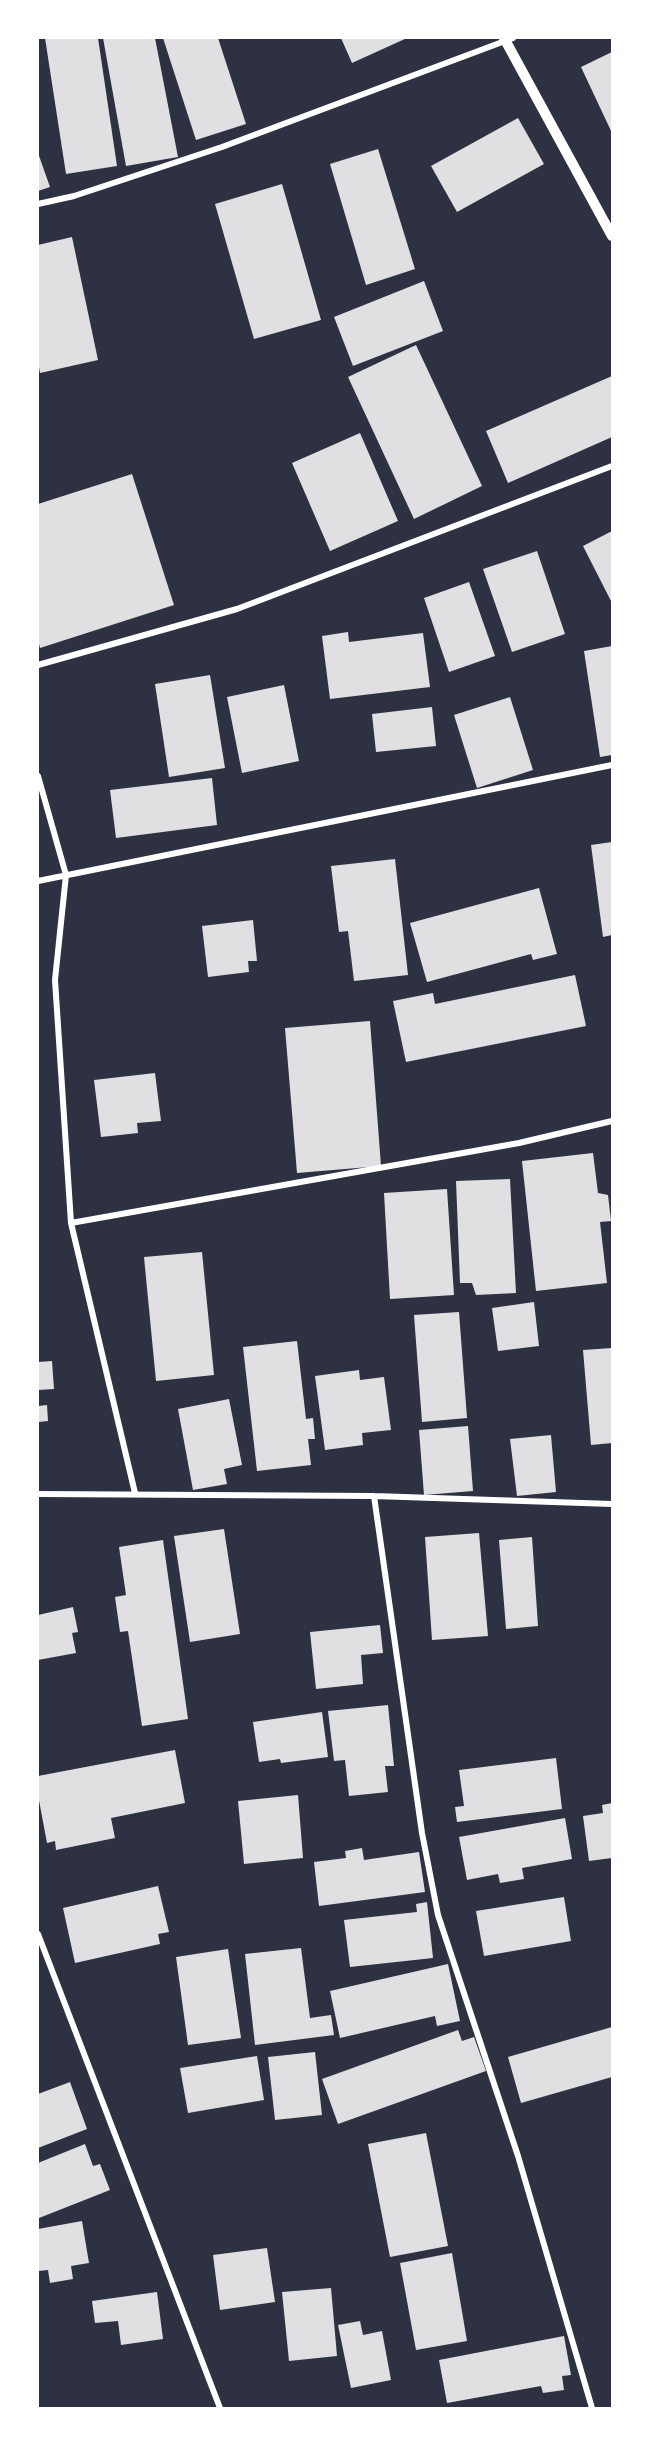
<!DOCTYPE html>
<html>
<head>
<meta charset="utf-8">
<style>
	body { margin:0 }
	#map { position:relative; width:650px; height:2446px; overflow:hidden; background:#2d3142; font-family:Poppins,sans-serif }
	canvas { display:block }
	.frame { position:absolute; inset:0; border:39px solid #fff; pointer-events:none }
</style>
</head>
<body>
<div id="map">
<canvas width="650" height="2446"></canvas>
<div class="frame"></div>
</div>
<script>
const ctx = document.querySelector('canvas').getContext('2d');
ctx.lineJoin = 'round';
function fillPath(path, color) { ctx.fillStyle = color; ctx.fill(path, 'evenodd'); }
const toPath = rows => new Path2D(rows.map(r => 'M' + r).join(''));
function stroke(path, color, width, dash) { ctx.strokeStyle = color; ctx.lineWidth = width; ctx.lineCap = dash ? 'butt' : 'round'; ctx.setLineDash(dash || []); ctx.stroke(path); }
const building = toPath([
	[45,38,98,38,117,166,66,174],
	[103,38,155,38,178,157,126,166],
	[163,38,218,38,246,124,196,140],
	[341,38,407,38,352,63],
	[612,52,612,133,581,67],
	[518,118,544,164,457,212,431,166],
	[378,149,415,269,366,285,330,164],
	[38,153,50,187,38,191],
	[282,184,321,320,254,339,215,204],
	[72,237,98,360,40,373,38,362,38,245],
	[424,281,443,331,353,366,334,317],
	[416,345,482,486,414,519,348,377],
	[612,376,612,437,508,483,486,431],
	[360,433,398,521,330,551,292,463],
	[132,474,174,605,40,648,38,640,38,504],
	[612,531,612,600,611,601,583,546],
	[537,551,565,634,512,652,483,569],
	[469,582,495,656,449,672,424,598],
	[348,632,349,642,423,633,430,687,330,699,322,636],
	[612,646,612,755,600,757,584,651],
	[210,675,225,768,169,777,155,684],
	[284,685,299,761,242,773,227,697],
	[510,697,533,770,477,788,454,715],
	[432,707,436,746,376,752,372,714],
	[212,778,217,825,116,838,110,790],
	[612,842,612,935,603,937,591,845],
	[395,859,408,975,354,981,348,931,339,932,331,866],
	[539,888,557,954,533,960,531,954,427,982,410,923],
	[253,920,257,961,248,961,249,972,208,977,202,926],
	[575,975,586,1026,406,1062,393,1001,433,993,435,1004],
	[370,1021,381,1166,297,1173,285,1028],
	[155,1073,161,1121,137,1123,138,1133,101,1137,94,1080],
	[593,1153,598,1193,608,1195,611,1221,600,1222,607,1283,536,1291,522,1161],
	[510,1179,516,1293,476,1295,472,1283,460,1283,456,1181],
	[447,1189,454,1295,390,1299,384,1193],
	[202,1252,214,1375,156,1381,144,1257],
	[534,1302,539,1346,498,1351,492,1308],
	[459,1312,467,1418,422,1422,414,1315],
	[297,1341,306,1419,313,1418,315,1439,308,1439,311,1465,257,1471,243,1347],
	[612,1348,612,1443,591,1445,583,1350],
	[52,1361,54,1389,38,1390,38,1362],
	[359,1370,360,1380,384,1377,391,1430,362,1433,363,1445,325,1450,315,1376],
	[229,1399,242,1465,224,1469,227,1484,193,1490,178,1409],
	[47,1405,48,1421,38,1422,38,1406],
	[468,1426,473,1491,424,1495,419,1430],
	[551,1435,556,1492,517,1496,510,1439],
	[224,1529,240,1634,190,1642,174,1536],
	[479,1533,488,1636,432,1640,425,1537],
	[532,1537,538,1626,506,1629,499,1540],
	[163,1540,188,1719,142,1726,128,1631,120,1632,115,1597,126,1595,119,1547],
	[73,1607,78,1632,72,1633,76,1653,38,1660,38,1615],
	[380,1625,383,1653,361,1655,363,1684,316,1689,310,1632],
	[388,1705,394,1766,385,1766,388,1792,349,1796,345,1760,334,1761,328,1711],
	[322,1712,328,1757,281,1763,280,1759,259,1762,253,1722],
	[175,1750,185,1803,111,1818,115,1838,56,1850,55,1841,47,1843,38,1795,38,1776],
	[556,1758,562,1809,457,1822,455,1807,464,1806,459,1770],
	[298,1795,303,1858,244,1864,238,1801],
	[612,1803,612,1858,589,1861,583,1816,603,1813,602,1805],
	[565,1818,572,1859,522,1868,524,1879,500,1883,498,1874,467,1880,459,1837],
	[362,1848,364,1860,419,1852,425,1892,319,1906,314,1862,346,1858,345,1851],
	[158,1886,169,1932,158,1934,160,1944,75,1963,63,1908],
	[564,1897,571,1941,484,1956,476,1911],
	[427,1902,433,1958,350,1967,344,1920,417,1912,416,1904],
	[301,1948,310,2018,331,2015,334,2035,255,2045,245,1954],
	[228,1949,241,2038,188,2045,176,1957],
	[448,1964,460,2021,437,2026,435,2016,340,2038,330,1991],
	[612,2027,612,2077,521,2103,508,2057],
	[458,2030,462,2041,474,2037,486,2071,338,2124,322,2079],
	[315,2052,322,2115,275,2120,268,2057],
	[257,2056,264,2100,188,2113,180,2068],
	[70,2082,87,2129,38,2148,38,2094],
	[426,2133,448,2246,390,2257,368,2144],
	[85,2144,93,2166,100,2164,110,2190,39,2218,38,2163],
	[82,2221,89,2263,71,2266,73,2279,50,2283,48,2270,38,2271,38,2229],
	[267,2248,275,2302,220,2310,213,2255],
	[452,2253,467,2341,416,2350,400,2263],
	[331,2288,337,2356,289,2361,282,2292],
	[157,2292,163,2339,121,2345,118,2321,95,2323,92,2301],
	[360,2321,363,2335,382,2331,391,2380,351,2388,338,2325],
	[564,2336,571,2375,562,2376,564,2390,543,2393,541,2386,447,2403,439,2360]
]);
const minor = toPath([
	[38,204,74,196,222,147,513,38],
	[38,665,237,609,612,466],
	[38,776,66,875,55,980,71,1223,135,1493],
	[38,881,612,765],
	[71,1223,519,1143,612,1121],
	[38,1494,374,1496,612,1504],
	[374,1496,422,1833,438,1915,518,2156,592,2408],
	[38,1934,220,2408]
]);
const tertiary = toPath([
	[504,38,612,236]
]);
fillPath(building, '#e0e0e3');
stroke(minor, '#fff', 6);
stroke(tertiary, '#fff', 10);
</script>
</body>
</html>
